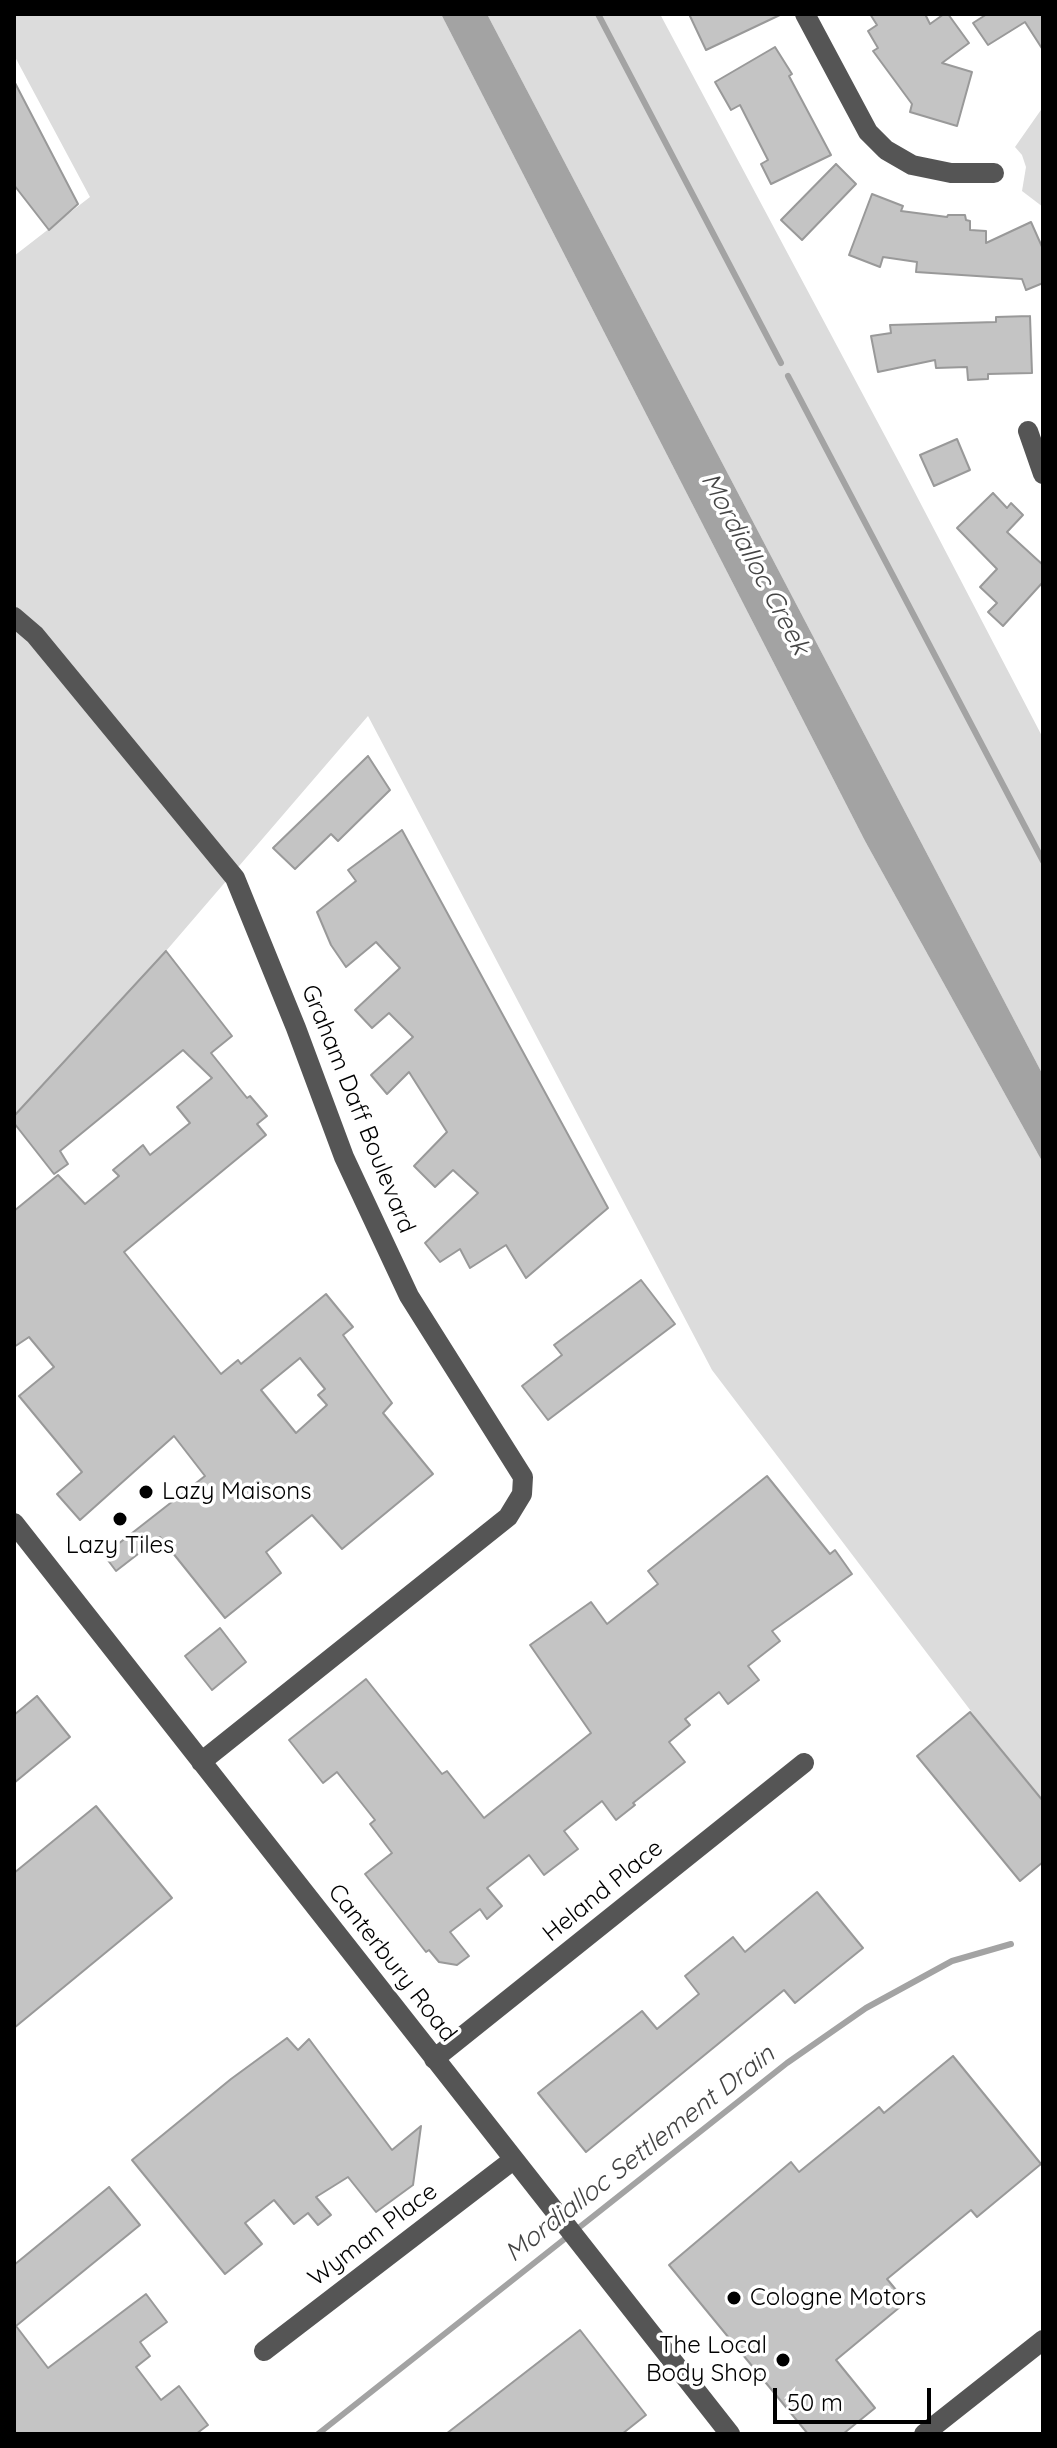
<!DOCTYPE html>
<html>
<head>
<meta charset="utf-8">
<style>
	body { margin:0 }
	#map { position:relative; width:1057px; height:2448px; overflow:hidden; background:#fff; font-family:Quicksand,sans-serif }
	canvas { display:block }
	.frame { position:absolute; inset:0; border:16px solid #000; pointer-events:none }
	.scale { position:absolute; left:773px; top:2388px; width:158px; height:36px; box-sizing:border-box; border:4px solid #000; border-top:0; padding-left:10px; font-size:24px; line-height:28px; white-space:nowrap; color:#000; -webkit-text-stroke:6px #fff; paint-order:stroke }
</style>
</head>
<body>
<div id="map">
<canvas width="1057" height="2448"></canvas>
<div class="frame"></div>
<div class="scale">50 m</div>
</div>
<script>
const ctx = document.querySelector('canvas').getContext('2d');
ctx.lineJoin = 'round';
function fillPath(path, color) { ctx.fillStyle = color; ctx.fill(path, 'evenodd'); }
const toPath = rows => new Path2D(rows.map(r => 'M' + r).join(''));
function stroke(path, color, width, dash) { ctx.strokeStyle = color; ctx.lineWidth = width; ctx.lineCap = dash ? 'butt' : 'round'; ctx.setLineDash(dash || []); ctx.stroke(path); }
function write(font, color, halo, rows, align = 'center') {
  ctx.font = font + ' Quicksand,sans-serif'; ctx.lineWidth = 7; ctx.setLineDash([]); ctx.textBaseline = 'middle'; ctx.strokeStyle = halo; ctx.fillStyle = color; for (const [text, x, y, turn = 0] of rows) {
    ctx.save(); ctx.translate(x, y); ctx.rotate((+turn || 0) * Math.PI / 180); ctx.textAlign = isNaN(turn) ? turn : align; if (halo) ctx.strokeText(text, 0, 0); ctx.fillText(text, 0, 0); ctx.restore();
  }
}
const green = toPath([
	[14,14,441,14,865,841,1043,1163,1043,1806,712,1370,368,716,166,951,14,1116,14,256,90,197,14,55],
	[487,14,660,14,900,464,1043,738,1043,1075],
	[1043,107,1043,207,1022,191,1026,167,1022,155,1015,147]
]);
const water = toPath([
	[441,14,487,14,1043,1075,1043,1163,865,841]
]);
const stream = toPath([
	[598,14,781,363],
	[788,376,1043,861],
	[318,2434,787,2063,866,2008,952,1961,1011,1944]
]);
const building = toPath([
	[689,14,782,14,706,50,689,14],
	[870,14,925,14,930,24,944,14,948,14,969,43,942,63,972,72,957,126,910,112,912,104,873,51,878,48,868,31,877,25,870,14],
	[987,14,1043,14,1043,50,1025,22,988,45,973,23,987,14],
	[775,47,792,74,789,76,831,155,771,184,761,164,768,160,740,105,731,110,715,82,775,47],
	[14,81,78,204,49,230,14,185,14,81],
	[836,164,856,184,802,240,781,220,836,164],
	[872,194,903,206,901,211,947,217,948,215,965,215,966,220,970,221,970,230,986,231,986,243,1031,222,1043,249,1043,283,1026,290,1022,279,916,272,917,262,883,257,880,267,849,255,872,194],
	[1030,316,1032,373,988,374,988,379,968,380,967,367,936,368,935,360,878,372,871,336,891,333,890,325,996,322,996,317,1030,316],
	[957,439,970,470,934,486,920,455,957,439],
	[993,493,1007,508,1011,503,1023,515,1007,532,1043,565,1043,582,1003,626,988,612,997,603,980,587,997,569,957,528,993,493],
	[368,756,390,790,338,841,331,834,295,869,273,848,368,756],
	[402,830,608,1208,526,1278,506,1245,470,1268,460,1249,440,1262,425,1243,478,1193,453,1170,435,1187,414,1166,447,1132,409,1072,387,1094,371,1075,413,1037,389,1013,372,1028,355,1010,400,968,376,942,346,967,331,945,317,912,356,881,348,870,402,830],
	[166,951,232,1036,211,1053,247,1098,250,1096,267,1116,257,1124,266,1135,124,1252,221,1374,238,1360,241,1364,326,1294,353,1327,343,1335,392,1403,383,1413,433,1474,342,1549,312,1515,266,1552,281,1573,225,1618,160,1537,116,1571,104,1555,205,1476,174,1436,80,1520,57,1494,82,1472,19,1396,54,1367,29,1337,14,1347,14,1211,58,1175,85,1204,119,1176,113,1170,143,1145,150,1155,190,1123,177,1107,212,1078,183,1050,60,1151,68,1164,54,1174,14,1123,14,1116,166,951],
	[300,1358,325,1389,318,1395,327,1405,296,1433,261,1390,300,1358],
	[641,1280,675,1324,548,1420,522,1386,562,1355,554,1345,641,1280],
	[767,1476,830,1554,835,1550,852,1574,772,1631,780,1641,748,1666,759,1680,728,1704,719,1692,685,1719,690,1725,669,1742,685,1762,633,1803,635,1805,616,1820,602,1801,564,1831,578,1849,544,1875,529,1855,487,1888,502,1906,487,1919,480,1909,450,1932,469,1956,457,1965,439,1962,429,1950,426,1952,365,1874,392,1853,370,1824,375,1820,337,1772,323,1783,289,1740,366,1679,442,1774,447,1771,484,1818,591,1733,530,1645,591,1602,607,1624,658,1584,648,1571,767,1476],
	[220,1628,246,1662,212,1690,185,1656,220,1628],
	[37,1696,70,1737,14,1783,14,1715,37,1696],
	[970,1712,1043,1801,1043,1862,1020,1881,917,1756,970,1712],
	[96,1806,172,1898,14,2028,14,1873,96,1806],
	[817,1892,863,1948,795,2003,784,1990,586,2152,538,2093,642,2011,657,2029,699,1994,685,1976,733,1937,745,1952,817,1892],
	[287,2038,298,2050,309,2039,392,2150,421,2126,413,2185,376,2212,348,2177,316,2197,331,2215,318,2225,308,2213,294,2224,274,2200,245,2223,262,2244,225,2274,132,2160,231,2079,287,2038],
	[953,2056,1041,2164,977,2217,971,2210,887,2279,906,2302,836,2360,875,2408,843,2434,808,2434,669,2265,791,2162,799,2172,879,2107,884,2113,953,2056],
	[109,2187,140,2225,16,2326,48,2368,146,2294,167,2322,140,2342,150,2356,136,2367,161,2400,179,2386,208,2425,196,2434,14,2434,14,2265,109,2187],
	[580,2330,646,2415,622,2434,446,2434,580,2330]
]);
const minor = toPath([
	[805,14,868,132,886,150,912,165,951,173,994,173],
	[1028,431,1043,474],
	[14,617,35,635,235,878,296,1028,344,1157,409,1296,523,1477,522,1494,508,1517,201,1762],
	[14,1523,730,2434],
	[434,2059,804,1763],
	[264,2351,513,2160],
	[924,2434,1043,2340]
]);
const markers = [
	[146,1492,8,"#000"],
	[120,1519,8,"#000"],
	[734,2298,8,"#000"],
	[783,2360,8,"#000"]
];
const streetNames = [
	["Graham Daff Boulevard",358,1109,68],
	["Heland Place",603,1891,-39],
	["Canterbury Road",392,1963,52],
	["Wyman Place",373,2235,-37]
];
const poiNames = [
	["Lazy Maisons",162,1492],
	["Lazy Tiles",120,1546,"center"],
	["Cologne Motors",750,2298],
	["The Local",767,2346,"right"],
	["Body Shop",767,2374,"right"]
];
const waterNames = [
	["Mordialloc Creek",755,564,62],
	["Mordialloc Settlement Drain",640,2154,-38]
];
fillPath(green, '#dcdcdc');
fillPath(water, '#a3a3a3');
stroke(stream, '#a3a3a3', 6);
fillPath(building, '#c4c4c4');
stroke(building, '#999', 2);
stroke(minor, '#555', 20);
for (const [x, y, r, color] of markers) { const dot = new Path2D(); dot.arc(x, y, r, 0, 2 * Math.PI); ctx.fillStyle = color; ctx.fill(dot); stroke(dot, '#fff', 3); }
write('24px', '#000', '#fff', streetNames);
write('24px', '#000', '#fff', poiNames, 'left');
write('italic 26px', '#444', '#fff', waterNames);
</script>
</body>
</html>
